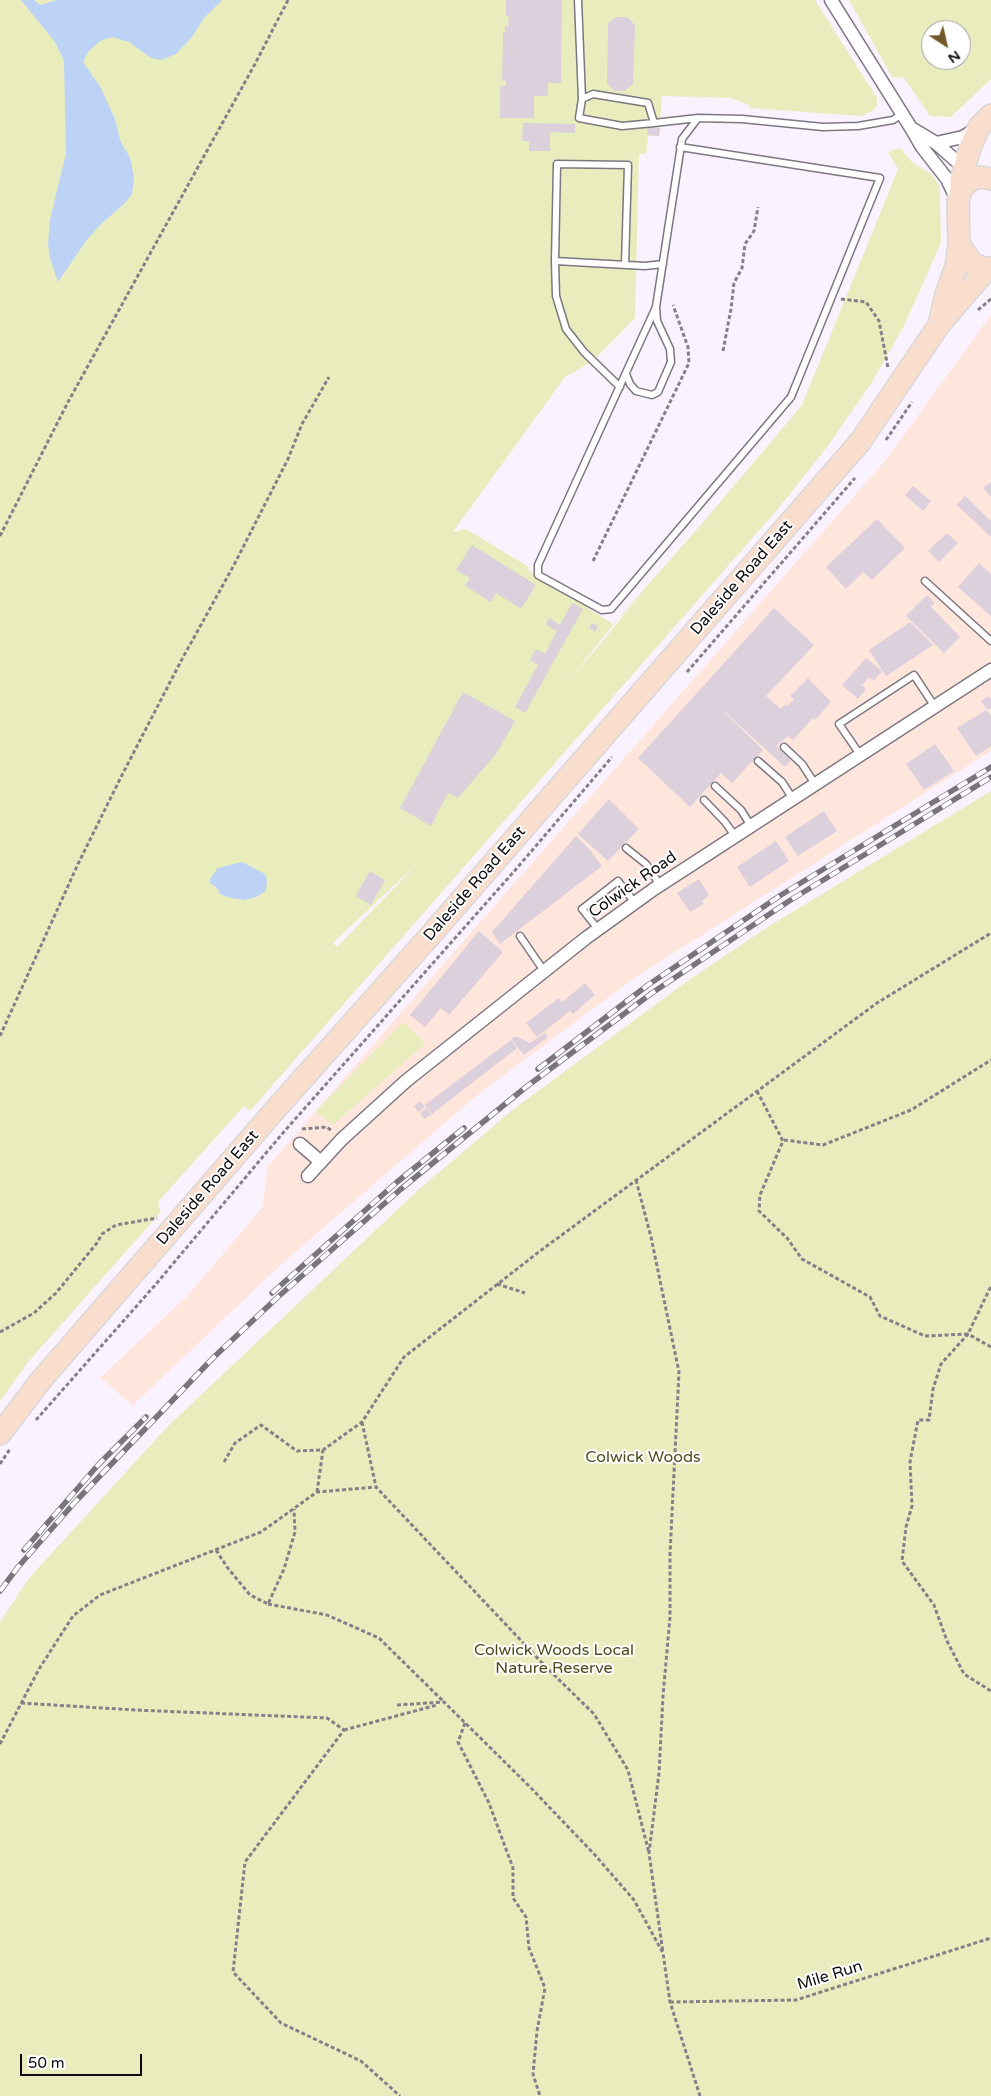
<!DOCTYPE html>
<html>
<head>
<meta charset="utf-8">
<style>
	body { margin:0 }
	#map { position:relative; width:991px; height:2096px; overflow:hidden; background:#faf3ff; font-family:"Varela Round",sans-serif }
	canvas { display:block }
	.north { position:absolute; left:921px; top:20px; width:50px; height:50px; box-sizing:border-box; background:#fff; border:1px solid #9f9e9f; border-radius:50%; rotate:145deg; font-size:14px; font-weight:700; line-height:20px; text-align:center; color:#0e0c10 }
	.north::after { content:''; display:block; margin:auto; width:18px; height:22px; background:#73562a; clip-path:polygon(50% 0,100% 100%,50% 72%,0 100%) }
	.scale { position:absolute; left:20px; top:2054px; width:122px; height:22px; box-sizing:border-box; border:2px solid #0e0c10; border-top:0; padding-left:6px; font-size:15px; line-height:18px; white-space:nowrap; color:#0e0c10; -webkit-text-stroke:4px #fff; paint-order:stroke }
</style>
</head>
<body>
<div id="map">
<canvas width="991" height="2096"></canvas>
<div class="north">N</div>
<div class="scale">50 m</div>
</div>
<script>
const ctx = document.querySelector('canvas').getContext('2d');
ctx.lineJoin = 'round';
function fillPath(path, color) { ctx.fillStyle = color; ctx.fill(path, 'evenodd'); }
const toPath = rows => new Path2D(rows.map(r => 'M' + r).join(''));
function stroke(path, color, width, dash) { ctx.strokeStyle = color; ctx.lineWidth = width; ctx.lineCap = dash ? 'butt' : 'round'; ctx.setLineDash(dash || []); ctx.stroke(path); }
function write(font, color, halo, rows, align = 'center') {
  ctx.font = font + ' "Varela Round",sans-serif'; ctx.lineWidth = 4; ctx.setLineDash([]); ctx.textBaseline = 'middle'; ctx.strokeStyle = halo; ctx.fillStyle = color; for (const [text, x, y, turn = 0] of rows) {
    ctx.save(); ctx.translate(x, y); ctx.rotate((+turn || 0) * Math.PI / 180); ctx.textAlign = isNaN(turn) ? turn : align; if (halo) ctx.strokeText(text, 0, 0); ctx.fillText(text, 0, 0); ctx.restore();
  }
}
const commercial = toPath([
	[991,315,991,751,636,977,476,1096,285,1261,133,1405,100,1378,188,1295,262,1208,268,1166,411,1001,885,461]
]);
const green = toPath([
	[0,0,815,0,877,98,877,106,872,111,862,116,845,115,750,108,749,105,731,98,662,96,659,136,648,136,646,154,639,154,635,318,593,361,565,377,453,532,466,529,529,567,528,570,613,624,699,527,802,405,898,169,888,152,900,148,912,162,930,173,938,183,940,188,941,243,904,326,874,379,828,446,777,510,250,1111,244,1106,158,1202,161,1212,29,1361,0,1401],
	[644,591,590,656,570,679,614,624],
	[420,861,337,947,333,943],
	[849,0,991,0,991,79,951,117,930,116,904,78,892,77],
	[931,30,961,30,961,60,931,60],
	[991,791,991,2096,0,2096,0,1622,29,1578,168,1426,418,1190,511,1111,686,982,766,928],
	[403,1022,426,1043,333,1125,316,1111]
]);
const water = toPath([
	[21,0,34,0,40,5,57,0,222,0,204,18,192,37,176,54,161,60,151,58,129,42,112,37,100,41,89,51,83,62,101,88,115,119,120,140,130,158,134,177,132,194,125,203,100,225,86,241,58,282,50,258,48,244,50,220,66,153,64,61,55,42],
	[242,862,265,874,267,880,266,891,256,897,244,900,230,898,220,894,217,888,209,882,210,879,218,868]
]);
const building = toPath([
	[506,0,562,0,561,83,548,83,548,96,534,96,534,118,500,118,500,86,506,86,506,80,502,81,503,32,505,32,505,26,508,26,509,16,506,16],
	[616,17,627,17,635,25,633,84,624,91,614,91,607,83,608,23],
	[523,123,575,124,575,133,550,132,550,151,529,151,529,141,522,141],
	[648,127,660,128,659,136,647,135],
	[991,482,991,497,983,488],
	[913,486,931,501,923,511,905,495],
	[965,496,991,521,991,537,957,505],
	[877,519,905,548,872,580,863,572,846,589,826,567],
	[947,533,958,543,939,562,928,551],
	[472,545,536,585,521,609,496,593,491,602,465,586,470,578,456,570],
	[979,563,991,574,991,616,958,587],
	[927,595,935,603,931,607,960,637,944,653,906,616],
	[572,603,583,609,525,713,515,707,538,665,530,660,536,649,545,654,557,631,546,625,549,618,560,625],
	[774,608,814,645,766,696,781,709,785,704,787,706,794,699,790,696,808,678,831,702,815,720,813,718,793,740,788,736,776,746,791,760,785,767,714,702,763,750,732,783,721,773,690,807,638,758],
	[910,622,933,645,886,676,869,650],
	[592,623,598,626,595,632,589,628],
	[866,658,882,671,874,681,869,677,862,685,866,689,858,699,842,685],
	[463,692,515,721,496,754,458,798,448,793,431,826,400,808],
	[988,696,991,699,991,708,988,710,981,701],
	[986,710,991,716,991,746,976,756,957,728],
	[935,744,954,771,924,790,906,764],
	[609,799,639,829,608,861,578,834],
	[824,811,837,831,798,856,785,837],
	[576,836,590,850,602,866,500,944,492,932],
	[776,841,789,861,750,887,737,867],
	[370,871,385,880,371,905,356,896],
	[699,879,709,895,702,901,704,904,690,912,677,893],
	[479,931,503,952,449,1015,441,1008,425,1027,410,1015],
	[585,983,595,995,573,1014,570,1011,537,1037,526,1023,559,998,562,1002],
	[545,1033,548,1037,524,1055,511,1039,515,1036,530,1043],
	[511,1040,517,1048,432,1114,425,1105],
	[420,1101,425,1107,418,1112,414,1106],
	[427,1108,431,1115,424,1119,420,1113]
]);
const path = toPath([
	[841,299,866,302,879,321,888,368],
	[978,310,991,299],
	[723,351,731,309,734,283,742,268,745,244,754,231,758,207],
	[886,440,912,402],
	[0,536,68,402,255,64,288,0],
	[593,561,689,363,688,347,673,305],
	[687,672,855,478],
	[0,1036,78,864,121,777,181,661,234,565,288,459,302,424,329,377],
	[757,1091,783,1141,760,1195,759,1211,787,1238,802,1259,870,1297,880,1316,925,1336,968,1334,991,1286],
	[302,1129,327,1127,332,1131],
	[784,1140,823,1145,911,1110,991,1060],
	[636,1180,651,1237,679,1372,670,1554,670,1617,663,1696,659,1773,649,1853,663,1953],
	[497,1284,525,1293],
	[0,1332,34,1313,56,1293,97,1243,102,1234,116,1225,157,1218],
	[991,1347,968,1334,941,1364,933,1389,929,1420,918,1420,910,1462,912,1506,906,1527,902,1561,934,1605,947,1641,964,1674,991,1691],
	[36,1420,156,1284,282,1134,517,868,612,757],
	[362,1422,376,1487],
	[224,1462,235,1443,261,1425,297,1451,323,1450,362,1422,404,1357,540,1251,877,1003,991,933],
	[0,1464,10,1449],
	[317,1492,323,1450],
	[216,1550,227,1567,250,1595,268,1604,284,1569,295,1532,294,1509],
	[268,1604,327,1615,379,1638,444,1702],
	[21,1703,135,1710,327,1718,344,1730,245,1862,233,1972,281,2023,361,2061,400,2096],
	[397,1705,444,1702,531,1788,595,1855,634,1900,663,1953,670,2002,700,2096],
	[465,1723,458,1742,489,1803,513,1868,513,1898,526,1917,529,1948,545,1988,537,2031,533,2074,540,2096],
	[344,1730,437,1705],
	[0,1744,39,1669,73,1616,100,1595,261,1532,317,1492,376,1487,546,1667,594,1714,628,1770,649,1853],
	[670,2002,796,2000,991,1938]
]);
const service = toPath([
	[578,0,582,99],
	[654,123,648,103,593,94,582,99,579,118,622,126,654,123,698,118],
	[555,261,557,164,628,165,625,265],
	[656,307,538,565,538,575,602,610,611,609,791,397,880,178,680,147],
	[626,374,630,384,636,391,652,395,658,392,671,362,670,349,657,321,656,307,682,139,698,118,742,119,823,127,858,126,893,120,902,114],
	[620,387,584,352,566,329,556,296,555,261,645,266,663,264],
	[925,581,991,641],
	[784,747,802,764,815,784],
	[861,756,839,724,914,675,935,707],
	[758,761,782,782,793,799],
	[715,786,741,810,751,826],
	[704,800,725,822,735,836],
	[626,848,646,864,660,885],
	[598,929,582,909,618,881,635,903],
	[520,936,544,971]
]);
const minor = toPath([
	[831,0,911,128,922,147,947,179,957,200],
	[911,128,936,143,954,159,970,170],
	[936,143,963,137,976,129],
	[300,1144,321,1162],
	[308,1176,342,1139,406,1081,586,938,654,889,991,670]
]);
const primary = toPath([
	[991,179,981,177,973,179,966,184,961,190,958,202,959,244,971,262,978,266,987,269,991,268],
	[961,190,961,180,970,148,979,127,991,115],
	[940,320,946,295,956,266,959,244],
	[0,1434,42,1379,275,1110,428,938,860,442,939,325,987,269]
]);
const rail = toPath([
	[538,1069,648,985,781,895,991,767],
	[272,1293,397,1182,464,1128],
	[24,1550,98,1465,146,1417],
	[0,1591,18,1567,76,1501,214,1357,279,1296,401,1189,526,1087,652,993,789,901,991,777]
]);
const streetNames = [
	["Daleside Road East",742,578,-49],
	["Daleside Road East",475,884,-49],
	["Colwick Road",633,885,-35],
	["Daleside Road East",208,1188,-49],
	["Mile Run",830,1976,-17]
];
const parkNames = [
	["Colwick Woods",643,1458],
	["Colwick Woods Local",554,1651],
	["Nature Reserve",554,1669]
];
fillPath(commercial, '#ffe6dd');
fillPath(green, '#e9edbd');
fillPath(water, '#bdd3f5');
fillPath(building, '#dbd0db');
stroke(service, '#7d7781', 9);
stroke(minor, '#7d7781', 15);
stroke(primary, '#d8d8d9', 24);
stroke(path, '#858088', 3, [4, 2.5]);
stroke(service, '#fff', 6);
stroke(minor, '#fff', 12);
stroke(primary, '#fadecd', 21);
stroke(rail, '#79757d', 5.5);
stroke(rail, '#fff', 4, [11]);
write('16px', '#0e0c10', '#fff', streetNames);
write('16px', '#4c4d1b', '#fff', parkNames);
</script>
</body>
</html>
